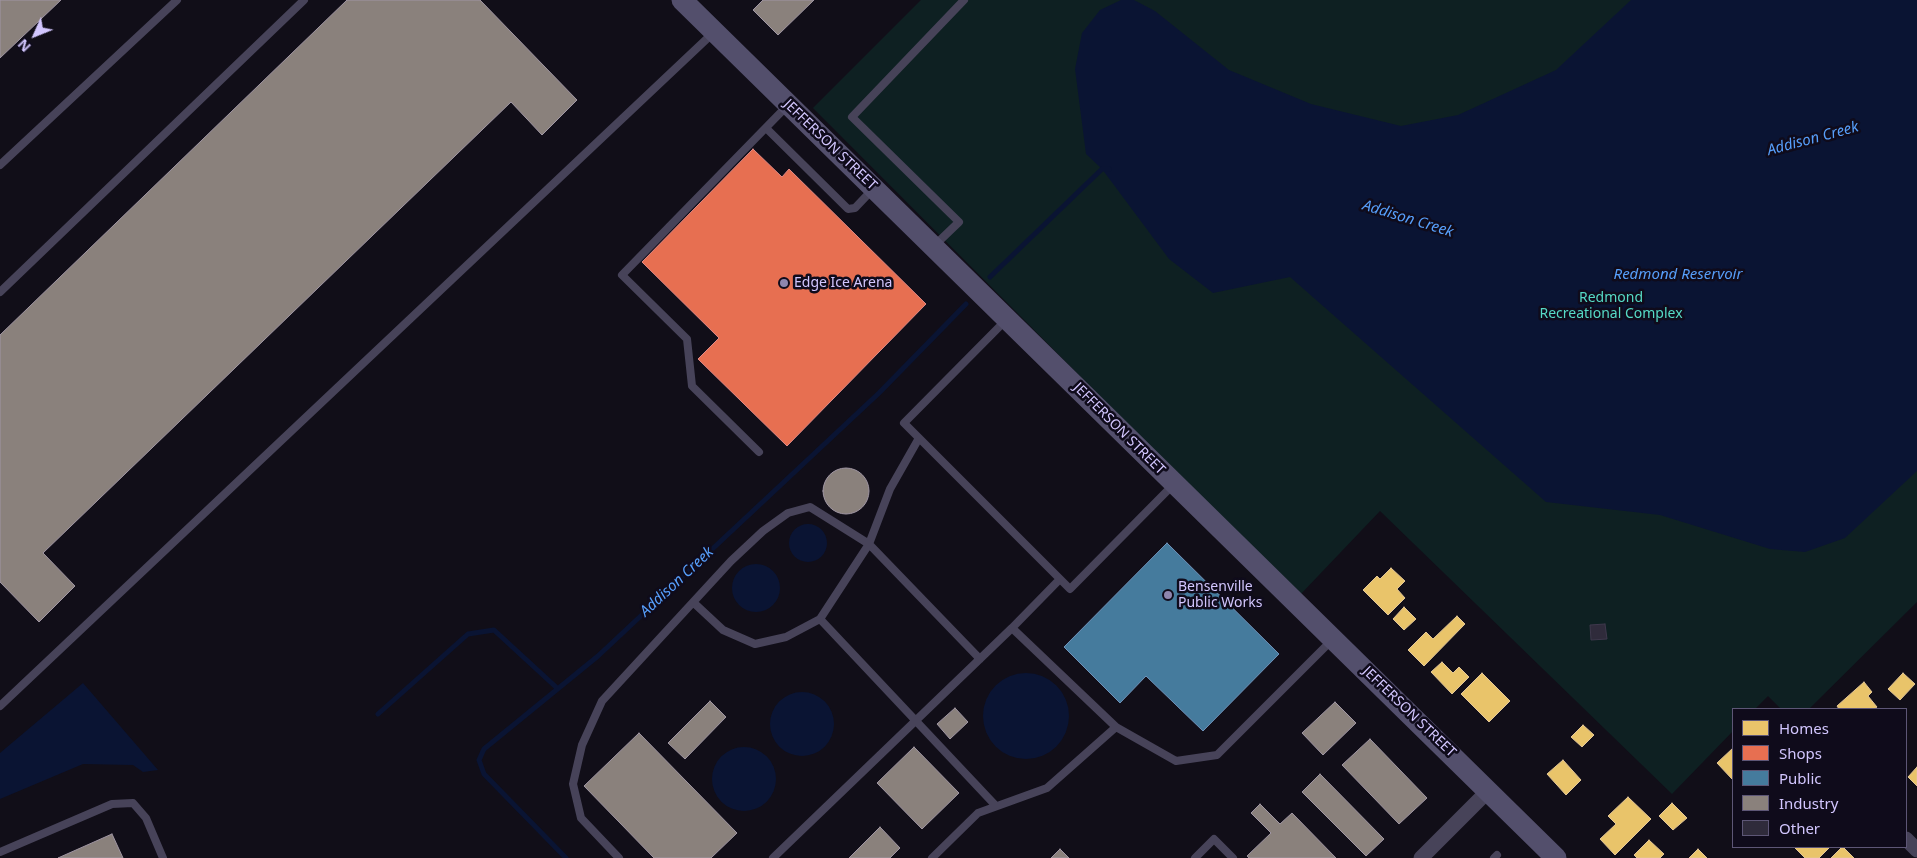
<!DOCTYPE html>
<html>
<head>
<meta charset="utf-8">
<style>
	body { margin:0 }
	#map { position:relative; width:1917px; height:858px; overflow:hidden; background:#110e18; font-family:"Noto Sans",sans-serif }
	canvas { display:block }
	.legend { position:absolute; left:1732px; top:708px; width:175px; height:140px; box-sizing:border-box; background:#0f0b1b; border:1px solid #5d5676; margin:0; padding:6px 9px; list-style:none; font-size:15px; color:#d2c6fe }
	.legend li { display:flex; align-items:center; gap:10px; height:25px }
	.legend b { width:25px; border:1px solid #5d5676 }
	.north { position:absolute; left:10px; top:10px; width:50px; height:50px; -webkit-text-stroke:4px #0f0b1b; paint-order:stroke; rotate:226deg; font-size:14px; font-weight:700; line-height:20px; text-align:center; color:#d2c6fe }
	.north::after { content:''; display:block; margin:auto; width:18px; height:22px; background:#d2c6fe; clip-path:polygon(50% 0,100% 100%,50% 72%,0 100%) }
</style>
</head>
<body>
<div id="map">
<canvas width="1917" height="858"></canvas>
<ul class="legend">
<li><b style="height:14px;background:#e9c46a"></b>Homes</li>
<li><b style="height:14px;background:#e76f51"></b>Shops</li>
<li><b style="height:14px;background:#457b9d"></b>Public</li>
<li><b style="height:14px;background:#8a817c"></b>Industry</li>
<li><b style="height:14px;background:#2f2b3b"></b>Other</li>
</ul>
<div class="north">N</div>
</div>
<script>
const ctx = document.querySelector('canvas').getContext('2d');
ctx.lineJoin = 'round';
function fillPath(path, color) { ctx.fillStyle = color; ctx.fill(path, 'evenodd'); }
const toPath = rows => new Path2D(rows.map(r => 'M' + r).join(''));
function stroke(path, color, width, dash) { ctx.strokeStyle = color; ctx.lineWidth = width; ctx.lineCap = dash ? 'butt' : 'round'; ctx.setLineDash(dash || []); ctx.stroke(path); }
function write(font, color, halo, rows, align = 'center') {
  ctx.font = font + ' "Noto Sans",sans-serif'; ctx.lineWidth = 5; ctx.setLineDash([]); ctx.textBaseline = 'middle'; ctx.strokeStyle = halo; ctx.fillStyle = color; for (const [text, x, y, turn = 0] of rows) {
    ctx.save(); ctx.translate(x, y); ctx.rotate((+turn || 0) * Math.PI / 180); ctx.textAlign = isNaN(turn) ? turn : align; if (halo) ctx.strokeText(text, 0, 0); ctx.fillText(text, 0, 0); ctx.restore();
  }
}
const green = toPath([
	[921,0,1917,0,1917,602,1809,709,1781,709,1768,696,1755,709,1733,709,1733,731,1672,794,1380,511,1299,596,813,108]
]);
const water = toPath([
	[1121,0,1134,0,1155,11,1229,70,1311,104,1401,126,1458,115,1556,70,1631,0,1917,0,1917,471,1845,538,1805,552,1770,549,1660,515,1546,502,1290,277,1213,293,1169,259,1102,169,1086,154,1075,69,1082,33,1100,10],
	'789 543a19 19 0 1 1 38 0a19 19 0 1 1-38 0Z',
	'732 588a24 24 0 1 1 48 0a24 24 0 1 1-48 0Z',
	'983 716a43 43 0 1 1 86 0a43 43 0 1 1-86 0Z',
	[83,683,158,770,143,772,133,765,83,764,0,799,0,753],
	'770 724a32 32 0 1 1 64 0a32 32 0 1 1-64 0Z',
	'712 779a32 32 0 1 1 64 0a32 32 0 1 1-64 0Z'
]);
const homes = toPath([
	[1391,568,1405,581,1397,589,1405,598,1388,615,1363,590,1377,576,1380,579,1391,568],
	[1404,607,1416,619,1404,630,1393,619,1404,607],
	[1457,616,1465,624,1424,666,1408,650,1426,632,1433,639,1457,616],
	[1442,662,1453,673,1459,667,1469,677,1452,694,1431,672,1442,662],
	[1482,673,1510,701,1489,722,1461,694,1482,673],
	[1903,673,1915,684,1900,700,1888,689,1903,673],
	[1864,682,1872,692,1868,696,1877,707,1874,709,1839,709,1837,706,1864,682],
	[1583,725,1594,735,1582,747,1571,737,1583,725],
	[1733,748,1733,778,1732,779,1717,763,1733,748],
	[1563,760,1581,780,1566,795,1547,774,1563,760],
	[1917,767,1917,786,1908,777,1917,767],
	[1628,797,1651,819,1615,855,1600,839,1616,824,1608,816,1628,797],
	[1672,803,1687,818,1673,830,1659,816,1672,803],
	[1649,840,1664,854,1660,858,1637,858,1634,855,1649,840],
	[1794,847,1830,847,1819,858,1805,858,1794,847],
	[1843,847,1854,858,1831,858,1842,847,1843,847],
	[1698,849,1707,858,1689,858,1698,849]
]);
const shops = toPath([
	[753,149,782,177,789,169,926,304,787,446,698,359,719,338,642,262,753,149]
]);
const public = toPath([
	[1167,543,1279,654,1203,731,1146,676,1120,703,1064,647,1167,543]
]);
const industry = toPath([
	[0,0,61,0,0,58,0,0],
	[347,0,480,0,577,100,542,135,511,102,43,553,75,586,39,622,0,582,0,335,347,0],
	[763,0,814,0,778,35,753,10,763,0],
	'823 491a23 23 0 1 1 46 0a23 23 0 1 1-46 0Z',
	[710,701,726,717,685,759,668,743,710,701],
	[1335,702,1356,723,1323,755,1302,733,1335,702],
	[955,708,968,722,950,739,937,724,955,708],
	[639,733,737,833,711,858,654,858,584,786,639,733],
	[1370,739,1427,798,1399,824,1342,765,1370,739],
	[914,747,959,793,922,829,877,783,914,747],
	[1320,774,1384,839,1366,856,1302,792,1320,774],
	[1260,804,1280,824,1292,813,1336,858,1249,858,1247,856,1271,833,1251,813,1260,804],
	[880,827,900,848,890,858,849,858,880,827],
	[112,834,123,858,58,858,112,834],
	[1060,849,1069,858,1051,858,1060,849]
]);
const stream = toPath([
	[990,277,1102,169,1109,169],
	[378,714,468,634,494,630,557,688],
	[566,858,484,774,479,760,484,749,598,656,879,393,966,304]
]);
const building = toPath([
	[1605,624,1607,639,1591,640,1590,625,1605,624]
]);
const lane = toPath([
	[766,128,848,209,855,208,873,189],
	[0,165,177,0],
	[935,245,959,222,852,117,964,0],
	[0,292,304,0],
	[1006,320,904,423,1070,589,1173,485],
	[919,438,890,489,869,544,820,619,996,806],
	[759,452,692,386,687,339,622,275,787,106],
	[1060,579,1012,628,1116,727,1176,761,1217,755,1332,640],
	[694,603,723,630,755,644,786,637,820,619],
	[0,706,713,33],
	[0,852,112,804,133,803,146,818,163,858],
	[619,858,581,818,573,784,582,745,602,701,731,561,763,531,788,513,810,507,869,544,980,659],
	[773,858,1012,628],
	[932,858,978,813,1047,788,1116,727],
	[1195,858,1214,839,1233,858],
	[1494,858,1497,855]
]);
const street = toPath([
	[1906,839,1917,850],
	[1421,858,1489,790]
]);
const secondary = toPath([
	[682,0,1556,858]
]);
const markers = [
	[784,283,5,"#8e86ae"],
	[1168,595,5,"#8e86ae"]
];
const streetNames = [
	["JEFFERSON STREET",830,145,44],
	["JEFFERSON STREET",1119,429,45],
	["JEFFERSON STREET",1409,712,44]
];
const poiNames = [
	["Edge Ice Arena",794,283],
	["Bensenville",1178,587],
	["Public Works",1178,603]
];
const parkNames = [
	["Redmond",1611,298],
	["Recreational Complex",1611,314]
];
const waterNames = [
	["Addison Creek",1813,139,-15],
	["Addison Creek",1408,219,17],
	["Redmond Reservoir",1678,275],
	["Addison Creek",677,582,-43]
];
fillPath(green, '#0e2022');
fillPath(water, '#0a1433');
fillPath(homes, '#e9c46a');
stroke(homes, '#e2c596', 1);
fillPath(shops, '#e76f51');
stroke(shops, '#e18985', 1);
fillPath(public, '#457b9d');
stroke(public, '#6f92ba', 1);
fillPath(industry, '#8a817c');
stroke(industry, '#a096a3', 1);
stroke(stream, '#0a1433', 5);
fillPath(building, '#2f2b3b');
stroke(building, '#3e384c', 1);
stroke(lane, '#474359', 8);
stroke(street, '#474359', 15);
stroke(secondary, '#534f6c', 21);
for (const [x, y, r, color] of markers) { const dot = new Path2D(); dot.arc(x, y, r, 0, 2 * Math.PI); ctx.fillStyle = color; ctx.fill(dot); stroke(dot, '#0f0b1b', 2); }
write('14px', '#d2c6fe', '#0f0b1b', streetNames);
write('14px', '#d2c6fe', '#0f0b1b', poiNames, 'left');
write('14px', '#56dac6', '#0f0b1b', parkNames);
write('italic 15px', '#579ffb', '#0f0b1b', waterNames);
</script>
</body>
</html>
